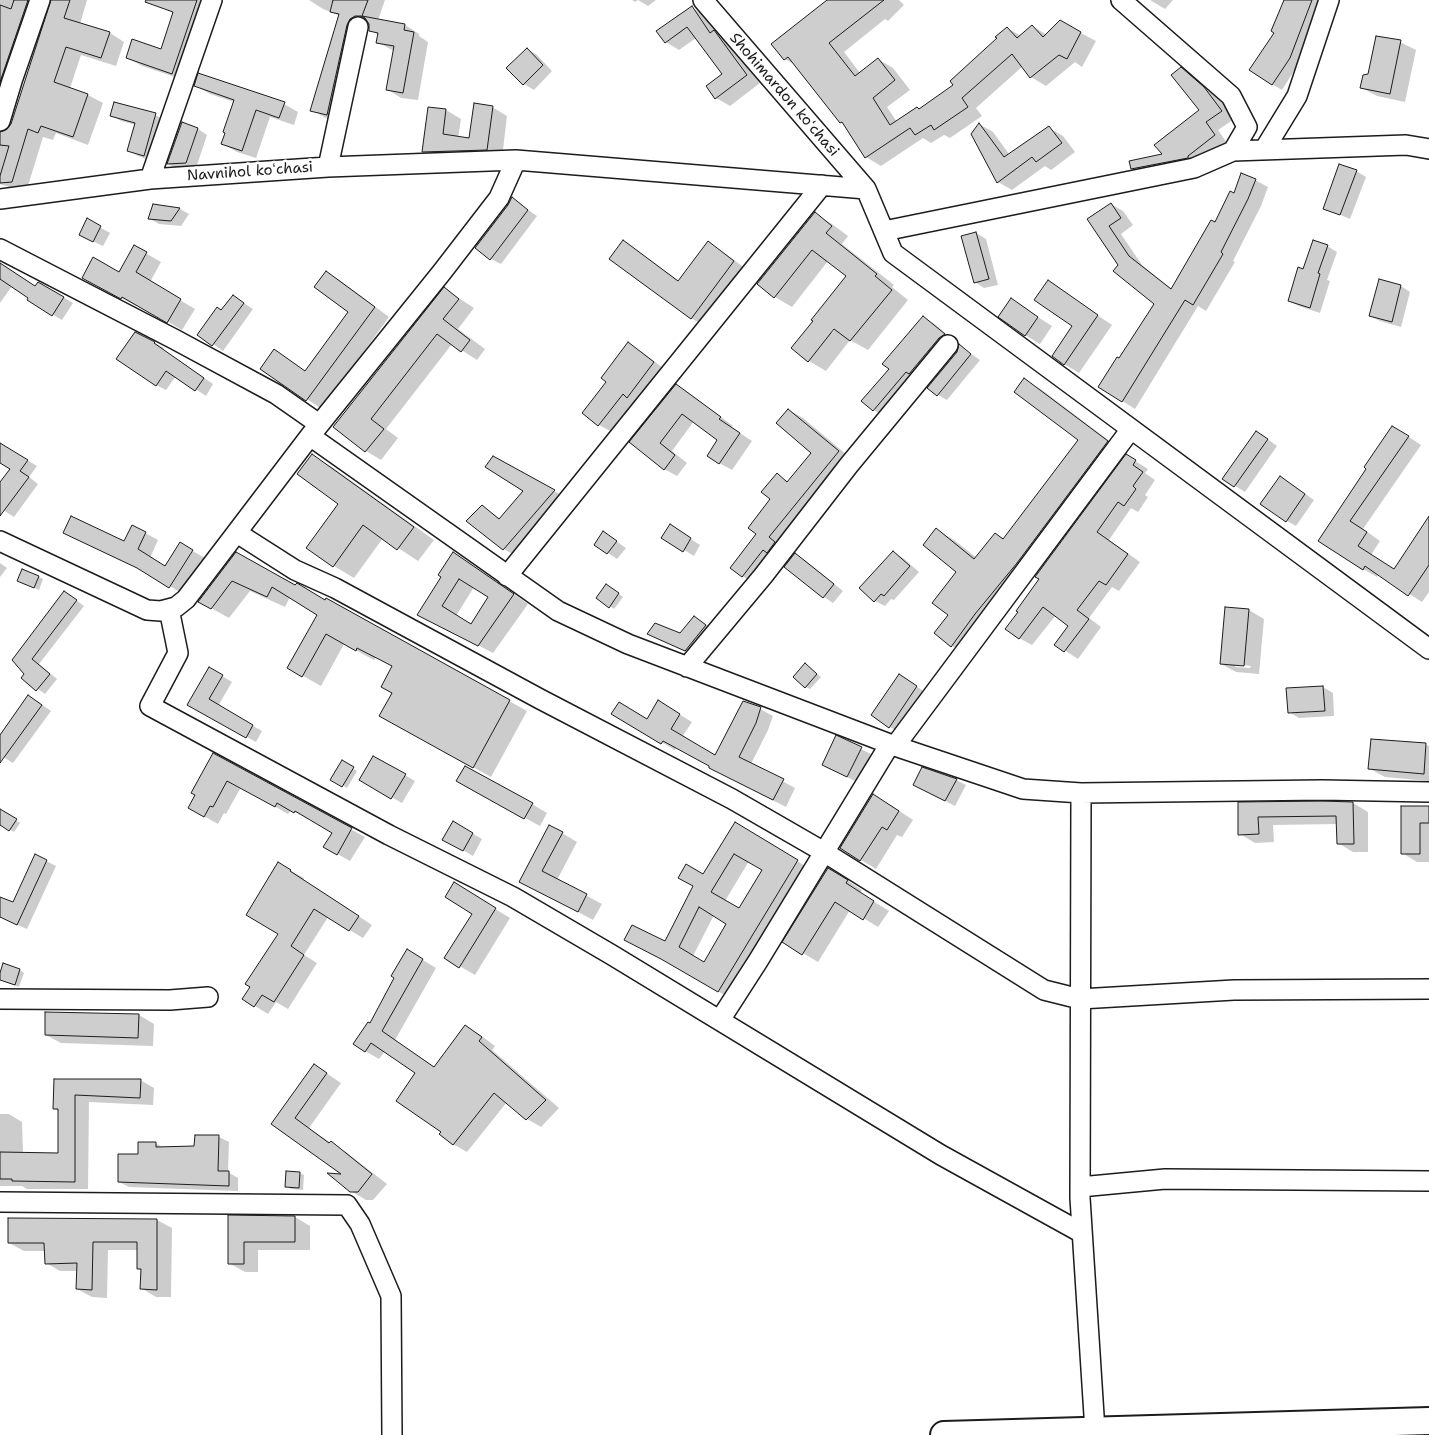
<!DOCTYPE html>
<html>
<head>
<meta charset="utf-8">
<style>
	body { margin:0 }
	canvas { display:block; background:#fff }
</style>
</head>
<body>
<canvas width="1429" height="1435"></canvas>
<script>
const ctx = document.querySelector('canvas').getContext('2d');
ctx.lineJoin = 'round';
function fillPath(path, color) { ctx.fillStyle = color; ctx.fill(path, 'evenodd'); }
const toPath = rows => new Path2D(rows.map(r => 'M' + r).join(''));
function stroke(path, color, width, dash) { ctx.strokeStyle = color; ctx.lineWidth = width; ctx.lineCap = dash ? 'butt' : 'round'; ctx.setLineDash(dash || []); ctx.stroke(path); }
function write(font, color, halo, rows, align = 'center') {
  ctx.font = font + ' "Shantell Sans",sans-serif'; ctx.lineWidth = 5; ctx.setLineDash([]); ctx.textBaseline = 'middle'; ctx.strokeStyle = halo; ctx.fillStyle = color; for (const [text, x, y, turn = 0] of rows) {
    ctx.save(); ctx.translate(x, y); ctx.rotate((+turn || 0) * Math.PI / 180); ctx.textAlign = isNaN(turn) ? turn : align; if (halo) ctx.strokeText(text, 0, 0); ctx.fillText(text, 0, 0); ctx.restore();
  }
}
const shadow = toPath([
	[0,0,47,0,4,127,3,133,12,125,52,0,87,0,80,24,110,33,124,42,116,66,81,55,70,88,88,95,103,103,88,145,56,133,53,140,43,137,27,189,20,190,0,184],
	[171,0,215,0,187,81,142,66,128,58,162,50,174,12],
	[309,0,385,0,378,20,405,25,419,34,419,36,428,42,418,100,401,98,387,89,394,51,377,42,379,35,370,30,370,23,364,27,341,123,326,118,312,110,340,16,323,9],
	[632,0,656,0,648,6,638,0,635,2],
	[829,0,899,0,904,5,888,21,885,19,844,52,860,73,878,59,893,68,910,90,887,107,897,122,920,110,955,85,1007,28,1021,36,1032,26,1047,35,1081,33,1096,41,1082,67,1075,62,1046,86,1031,77,1023,66,976,108,982,116,950,138,944,135,931,143,923,138,881,166,866,157,845,125,841,122,797,66,785,59],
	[1150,0,1173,0,1165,9],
	[1285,0,1324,0,1299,63,1282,90,1272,84,1276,33],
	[692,8,706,16,718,34,728,39,760,83,730,106,716,98,724,75,696,38,679,50,666,42],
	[1400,42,1416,50,1405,102,1377,96,1362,88,1369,75],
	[527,49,537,55,552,71,534,90,524,84],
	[1181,69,1194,76,1217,96,1234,119,1218,130,1227,143,1200,164,1145,176,1132,169,1164,155,1201,110],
	[196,86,284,104,298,112,294,125,270,117,256,158,237,152,223,144,234,102,210,94],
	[492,107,507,116,502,158,439,160,424,152,446,110,461,119,458,138,470,139],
	[111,115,155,115,165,120,153,161,138,156,129,151,136,125,121,121],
	[979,124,993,132,1009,154,1049,128,1063,136,1075,152,1051,170,1045,166,1012,190,998,182],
	[198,129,207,135,196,168,178,169,168,164],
	[1356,171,1366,177,1350,219,1324,208],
	[1255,180,1268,187,1261,206,1233,261,1235,262,1206,311,1198,306,1135,409,1100,387,1119,360,1156,303,1119,265,1089,219,1111,204,1123,211,1133,225,1121,234,1142,265,1172,289,1234,195],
	[512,199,537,216,501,264,491,259],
	[154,206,180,209,189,214,181,226,159,224,150,219],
	[815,214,832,224,848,236,842,244,894,285,892,287,908,300,868,350,850,340,826,371,809,361,848,276,828,261,792,307,775,297],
	[839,325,832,333,829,333],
	[87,220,110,233,103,246,90,240],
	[976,233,986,239,998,285,984,288,975,282],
	[623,242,638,251,679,281,708,243,723,252,749,271,706,327,691,318],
	[1327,246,1337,252,1327,280,1330,281,1320,313,1299,306,1289,301,1304,270],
	[135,247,161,262,150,282,195,309,182,330,138,304,136,306,99,286,120,273],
	[0,263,36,287,39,283,73,303,62,320,28,300,30,298,12,286,0,303],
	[326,273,341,281,389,317,322,409,261,369,274,351,306,372,350,312],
	[1048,282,1112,325,1079,373,1064,364,1074,326],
	[1401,286,1410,292,1401,327,1380,321,1370,316],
	[445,289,474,308,458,329,485,349,477,360,452,344,386,429,398,438,381,460,366,451,335,427],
	[233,296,253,309,223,351,199,334,222,311],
	[1011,300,1052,326,1040,344,1025,335],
	[923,317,933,323,954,340,883,416,874,410,890,369],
	[136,333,164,348,163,350,213,384,206,396,176,376,166,390,156,385],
	[629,344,642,352,667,371,612,432,599,425,608,382],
	[960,346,980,360,947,400,938,395],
	[1025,380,1042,390,1124,452,969,655,952,646,950,615,958,572,937,530,954,540,977,558,996,534,1004,539,1079,440],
	[677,385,689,393,733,426,731,427,752,441,732,470,719,463,719,440,694,421,672,451,687,463,677,476,664,469,631,442],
	[789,410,803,418,853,460,756,584,742,576,772,499,777,475,789,482,813,453],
	[1406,435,1421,445,1363,529,1380,541,1371,555,1394,570,1429,528,1429,592,1422,602,1378,574,1377,577,1363,569,1320,541],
	[1266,438,1277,446,1245,492,1224,479],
	[0,444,37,466,29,477,38,484,14,517,0,508,0,484,11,468,0,461],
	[312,456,332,467,434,540,418,561,383,538,354,578,334,566,307,548,339,503],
	[1127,456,1148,469,1145,473,1155,480,1145,495,1148,497,1138,512,1131,508,1109,540,1140,562,1119,591,1112,587,1089,618,1101,627,1078,659,1055,644,1070,625,1056,615,1032,645,1019,638],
	[1290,483,1314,500,1296,526,1287,521],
	[554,491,569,499,519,558,504,549,468,521,482,507,501,519],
	[64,532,124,543,145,533,158,540,150,558,165,568,180,544,205,558,183,594,148,573],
	[680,532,700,545,694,556,663,537],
	[613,539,626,548,617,559,596,545],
	[893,552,903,558,919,572,894,600,891,599,885,606,875,601],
	[236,553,326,602,327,600,527,711,491,777,398,726,393,666,376,657,374,660,344,644,321,686,289,668,319,614,290,597,285,607,250,591,229,618,200,602],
	[796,554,805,560,843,591,833,603,824,597],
	[468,562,528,604,493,653,418,614],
	[474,587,490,597,471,625,456,616],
	[0,563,7,568,0,577],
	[39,577,43,579,39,590,23,583],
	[611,588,623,597,614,609,610,606],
	[72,597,84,606,39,664,57,679,45,694,23,678,26,674,14,660],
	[1249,610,1264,619,1259,674,1236,672,1221,664],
	[1235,664,1251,666,1250,668,1235,667],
	[695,617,715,631,695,656,649,634,681,635],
	[806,665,821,677,810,689,806,687],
	[209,668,232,682,218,706,262,731,256,742,188,705],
	[909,681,926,693,899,732,890,727],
	[1323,687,1333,693,1334,716,1299,718,1289,712,1288,689],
	[38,702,51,711,13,763,0,755,0,737],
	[659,702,692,722,682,737,716,756,760,709,773,716,768,730,751,764,795,788,786,807,723,775,711,766,676,747,675,750,613,714,648,720],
	[836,737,871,754,857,782,833,770],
	[1372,740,1426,745,1429,746,1429,781,1385,777,1370,769],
	[214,755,365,837,350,861,325,847,334,832,309,818,308,819,291,810,288,814,241,787,226,814,224,813,218,824,189,808],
	[374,757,415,781,402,803,361,780],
	[342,762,357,771,347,788,332,779],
	[956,780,966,785,955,806,924,790],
	[473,790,532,804,547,813,540,826],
	[1353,803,1368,812,1368,852,1353,852,1338,843,1338,824,1273,825,1274,842,1255,843,1240,834,1239,804],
	[889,804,913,820,902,837,897,835,876,869,841,848],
	[1429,806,1429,862,1417,862,1402,853],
	[4,813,20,823,14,832,0,824,0,818],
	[453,822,482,839,473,856,444,839],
	[735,824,812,870,733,1000,675,966,666,943],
	[749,861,763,870,739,910,725,901],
	[714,915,728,923,704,963,693,956],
	[562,833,577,842,557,880,602,904,593,920,520,881],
	[36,856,56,866,27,929,0,917,0,898,13,904],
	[278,864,304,878,303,880,372,925,363,938,328,917,304,955,317,963,288,1009,276,1002,268,1014,255,1006,252,987,280,933],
	[844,878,862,890,860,893,889,911,878,927,850,910,818,962,784,942],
	[469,893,510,918,475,975,446,958,473,913],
	[408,951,436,968,395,1040,435,1068,465,1026,479,1034,495,1046,492,1050,559,1108,541,1127,527,1119,507,1102,467,1152,453,1144,443,1132,417,1073,385,1051,379,1059,365,1051,371,1025],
	[20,970,24,973,19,987,0,980,0,977],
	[139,1015,154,1024,153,1046,61,1043,46,1035],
	[314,1065,341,1083,309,1128,331,1143,346,1152,387,1184,373,1200,366,1200,351,1191,346,1175,273,1124],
	[55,1080,140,1080,154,1088,153,1105,89,1102,88,1189,27,1189,22,1186,0,1186,0,1114,9,1114,22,1122,23,1154,59,1154,59,1111,55,1109],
	[219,1137,229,1142,228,1172,238,1178,238,1191,129,1187,119,1182,139,1155,155,1143,164,1148,195,1147],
	[300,1173,304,1175,303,1190,291,1189,286,1186],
	[229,1216,295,1217,310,1226,310,1250,258,1250,258,1272,245,1272,229,1263],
	[157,1220,172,1228,171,1297,156,1297,141,1288,142,1271,138,1268,138,1250,108,1250,107,1298,92,1297,77,1289,78,1271,60,1271,46,1263,46,1251,24,1251,9,1243]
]);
const building = toPath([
	[14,0,28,0,0,82,0,5,11,9,14,0],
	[51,0,70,0,64,18,110,32,101,58,66,47,54,82,88,94,73,137,41,126,38,133,28,129,12,182,0,183,0,176,9,146,0,145,0,132,7,129,11,124,51,0],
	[146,0,197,0,172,74,126,58,132,39,161,49,173,12,145,2,146,0],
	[333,0,368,0,362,16,405,24,404,30,414,32,403,93,386,90,394,46,376,43,378,33,369,31,369,24,365,18,361,16,355,16,350,19,347,25,327,115,310,111,339,14,330,12,333,0],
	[827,0,884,0,829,43,855,76,878,58,895,80,873,98,890,125,917,107,919,109,953,85,950,81,997,38,995,37,1007,27,1017,38,1032,25,1043,37,1060,20,1081,32,1067,59,1059,55,1030,78,1012,54,962,98,968,107,934,130,931,125,915,135,910,128,865,158,842,122,840,123,788,57,784,60,771,44,827,0],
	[1284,0,1312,0,1290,58,1272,85,1249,70,1274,33,1271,31,1284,0],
	[692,6,710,33,714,30,747,75,715,99,706,86,722,74,687,27,665,43,656,31,692,6],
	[1376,36,1401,40,1390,94,1360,88,1363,75,1368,74,1376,36],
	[527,48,543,65,523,85,506,68,527,48],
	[1181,67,1204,87,1222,111,1206,122,1215,135,1188,156,1188,158,1131,169,1129,161,1162,154,1154,145,1199,110,1171,75,1181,67],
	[198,73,285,102,279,118,256,110,242,151,221,144,225,133,223,132,234,100,194,86,198,73],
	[114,102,156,113,144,156,127,151,135,123,110,116,114,102],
	[474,103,493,106,487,150,422,152,428,107,446,109,443,134,469,138,474,103],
	[182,122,198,128,186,163,167,164,182,122],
	[979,123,1004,157,1049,126,1062,143,1036,162,1032,157,997,183,971,134,979,123],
	[1339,164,1357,170,1340,215,1323,209,1339,164],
	[1241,173,1256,179,1248,199,1221,252,1223,254,1193,305,1185,300,1122,402,1098,387,1117,357,1119,358,1154,304,1113,271,1118,265,1087,219,1111,203,1121,218,1109,226,1129,256,1171,289,1211,220,1215,222,1230,191,1234,193,1241,173],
	[512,197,528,210,490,260,475,248,508,205,512,197],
	[153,204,180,208,171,221,148,219,153,204],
	[815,212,832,226,826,233,877,274,875,276,892,290,850,341,834,329,808,362,791,348,813,321,811,320,846,276,812,250,774,298,757,284,815,212],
	[87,218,101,226,93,242,79,235,87,218],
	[976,232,989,279,974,283,961,236,976,232],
	[623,240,678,281,708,241,734,261,691,319,609,259,623,240],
	[1313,240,1328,245,1318,273,1320,274,1310,308,1288,301,1298,267,1303,269,1313,240],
	[134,245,147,252,136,272,181,299,167,323,122,297,121,299,82,278,93,257,119,272,134,245],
	[0,263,35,286,38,282,64,297,52,316,27,300,28,298,0,279,0,263],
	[326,271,375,307,306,401,260,369,274,349,305,371,348,312,314,287,326,271],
	[1379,279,1401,285,1392,322,1369,316,1379,279],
	[1048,280,1098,315,1064,365,1052,356,1072,326,1034,300,1048,280],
	[444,287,459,299,443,319,470,340,461,352,437,334,371,419,384,429,365,452,333,427,444,287],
	[233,295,244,303,212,346,197,335,217,307,221,310,233,295],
	[1011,298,1038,317,1025,336,998,317,1011,298],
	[923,316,945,334,939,338,909,374,906,372,873,411,861,401,889,369,882,364,923,316],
	[135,332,155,342,154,343,204,378,195,391,166,371,156,386,116,359,135,332],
	[628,342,654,362,627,398,623,394,598,426,582,413,606,382,601,378,628,342],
	[959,344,971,354,937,396,927,388,957,352,959,344],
	[1024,378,1108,441,1017,563,975,614,951,647,934,633,948,615,932,603,956,572,923,545,936,528,974,559,995,533,1003,539,1078,440,1014,392,1024,378],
	[676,384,721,417,719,419,740,433,719,464,707,456,717,440,682,414,660,443,675,455,664,470,629,442,676,384],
	[788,409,839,451,769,537,775,542,767,553,763,550,742,577,730,568,756,534,748,528,770,499,761,492,777,473,787,482,811,453,776,423,788,409],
	[1392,426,1409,436,1350,521,1367,532,1358,546,1394,569,1429,516,1429,565,1408,596,1365,566,1363,570,1318,541,1366,469,1364,467,1392,426],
	[1256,431,1268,439,1234,487,1222,479,1256,431],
	[0,443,28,460,20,471,29,477,0,516,0,482,10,469,0,463,0,443],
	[312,454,414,527,397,550,363,525,333,567,306,548,338,504,297,474,312,454],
	[1126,454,1136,460,1133,465,1143,472,1133,486,1136,489,1124,506,1118,502,1097,532,1128,554,1106,585,1099,581,1077,610,1089,619,1064,652,1054,645,1068,626,1043,607,1019,639,1005,629,1018,612,1016,611,1039,579,1035,577,1126,454],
	[493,456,555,490,503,550,466,521,482,505,499,519,523,491,485,467,493,456],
	[1280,476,1305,494,1286,522,1260,504,1280,476],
	[71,516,124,541,132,525,146,532,138,549,165,566,180,542,193,550,169,588,137,568,63,533,71,516],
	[670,524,691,538,683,552,661,538,670,524],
	[603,531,617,541,607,554,594,545,603,531],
	[893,551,910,566,884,596,881,594,874,602,859,588,893,551],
	[236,552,295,585,297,583,325,600,326,598,510,700,473,768,379,716,392,693,381,687,392,666,357,648,356,651,326,634,302,677,287,668,317,615,272,587,267,597,232,581,211,609,198,602,236,552],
	[453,552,514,594,478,646,417,615,441,577,438,575,453,552],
	[459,579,488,597,471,624,442,606,459,579],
	[795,553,834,584,823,598,784,567,795,553],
	[22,569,39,576,34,588,17,581,22,569],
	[606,584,619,593,609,608,596,598,606,584],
	[64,591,77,600,32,659,50,674,36,691,21,678,24,674,12,660,64,591],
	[1225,607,1249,609,1244,666,1220,664,1225,607],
	[694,616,706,625,685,651,647,634,655,623,680,633,694,616],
	[805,663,817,674,805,688,793,677,805,663],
	[209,667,223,675,209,699,253,725,246,738,187,705,209,667],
	[899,674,917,686,889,728,871,715,899,674],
	[1323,686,1325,711,1288,713,1286,688,1323,686],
	[28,695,42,705,0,763,0,735,28,695],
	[658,700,680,714,671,729,715,755,743,701,761,707,756,723,739,757,784,779,773,800,709,768,709,766,663,741,661,744,611,714,619,702,647,719,658,700],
	[836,735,862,747,847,777,822,765,836,735],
	[1371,739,1426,743,1424,774,1368,769,1371,739],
	[213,753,352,828,337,855,323,847,332,833,295,811,294,813,277,803,275,807,227,781,213,807,210,806,204,817,188,808,195,795,191,793,213,753],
	[373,756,406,774,391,799,359,780,373,756],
	[342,760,354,767,342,787,330,780,342,760],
	[465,766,533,803,524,819,456,781,465,766],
	[922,767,957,779,945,801,913,785,922,767],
	[873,794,899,811,887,830,882,827,860,861,840,848,873,794],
	[1322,801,1353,802,1354,844,1337,844,1336,816,1258,817,1259,834,1238,835,1238,802,1322,801],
	[1401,806,1429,806,1429,823,1420,823,1420,854,1401,854,1401,806],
	[0,809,17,819,9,831,0,825,0,809],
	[453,821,473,833,463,851,442,840,453,821],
	[735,822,798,860,718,992,661,959,624,940,632,925,665,941,693,886,678,878,686,864,703,874,735,822],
	[734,854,762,870,739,908,711,892,734,854],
	[699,907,726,924,704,962,679,947,699,907],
	[549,825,563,832,542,871,587,894,578,912,519,882,549,825],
	[35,854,47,860,17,925,0,917,0,897,13,902,35,854],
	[278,862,291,870,290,871,359,916,349,931,314,909,291,946,304,955,274,1002,262,995,254,1007,242,999,250,987,245,984,278,934,246,915,278,862],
	[828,868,848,880,846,883,874,901,863,920,835,902,802,955,782,942,828,868],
	[454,882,496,908,459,968,444,958,472,914,445,897,454,882],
	[407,949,423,959,382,1031,434,1067,465,1025,482,1037,479,1041,546,1100,526,1120,494,1093,453,1145,439,1134,441,1132,396,1101,415,1073,371,1043,365,1052,353,1044,368,1022,370,1023,394,978,391,976,407,949],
	[3,963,20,969,15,985,0,980,0,973,3,963],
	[45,1012,139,1014,138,1038,45,1035,45,1012],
	[314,1064,327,1073,295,1118,329,1143,331,1141,372,1174,358,1192,350,1192,327,1173,341,1174,271,1124,314,1064],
	[54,1079,141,1079,140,1098,75,1095,75,1182,12,1181,12,1179,0,1179,0,1152,58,1153,58,1109,53,1109,54,1079],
	[195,1135,219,1135,218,1171,229,1171,229,1186,118,1182,118,1154,138,1154,138,1142,156,1142,156,1147,194,1146,195,1135],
	[286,1171,300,1172,299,1188,285,1187,286,1171],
	[228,1215,295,1216,295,1242,244,1242,244,1264,228,1264,228,1215],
	[8,1218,157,1219,157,1290,140,1289,141,1269,137,1269,137,1242,93,1242,92,1290,76,1289,77,1263,45,1264,44,1243,8,1243,8,1218]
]);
const street = toPath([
	[703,0,866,189,893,253,1429,649],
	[1121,0,1231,96,1247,127,1233,151],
	[0,121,12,81,40,0],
	[1264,150,1297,96,1329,0],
	[328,167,358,27],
	[150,179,212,0],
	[0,199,150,179,328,167,516,160,866,189],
	[884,231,1194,168,1233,151,1406,145,1429,149],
	[0,249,174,339,276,394,319,424],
	[310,436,558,611,628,644,895,746,1023,789,1081,793],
	[237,533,295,570,335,588,540,699,732,799,824,852,1044,990,1080,999,1234,990,1429,989],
	[0,541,147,610,161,611,176,607,186,599,310,436,442,272,499,198,516,160],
	[507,576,822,185],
	[169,609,178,653,150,706,389,835,513,897,612,955,941,1155,1082,1233],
	[687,667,763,576,849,465,948,345],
	[895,746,1131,429],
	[0,999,170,1000,208,997],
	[720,1020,758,961,890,744],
	[1080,1187,1165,1179,1429,1181],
	[0,1202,347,1205,360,1224,391,1296,392,1435],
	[1095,1431,1080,1198,1081,793,1322,790,1429,792]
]);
const secondary = toPath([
	[944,1435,1429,1421]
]);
const streetNames = [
	["Shohimardon koʻchasi",784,95,49],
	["Navnihol koʻchasi",250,172,-4]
];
fillPath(shadow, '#0003');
fillPath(building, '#cecece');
stroke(building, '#1c1c1c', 1);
stroke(street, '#1c1c1c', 22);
stroke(secondary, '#1c1c1c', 30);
stroke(street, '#fff', 19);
stroke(secondary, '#fff', 26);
write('15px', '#1c1c1c', '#fff', streetNames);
</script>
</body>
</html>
